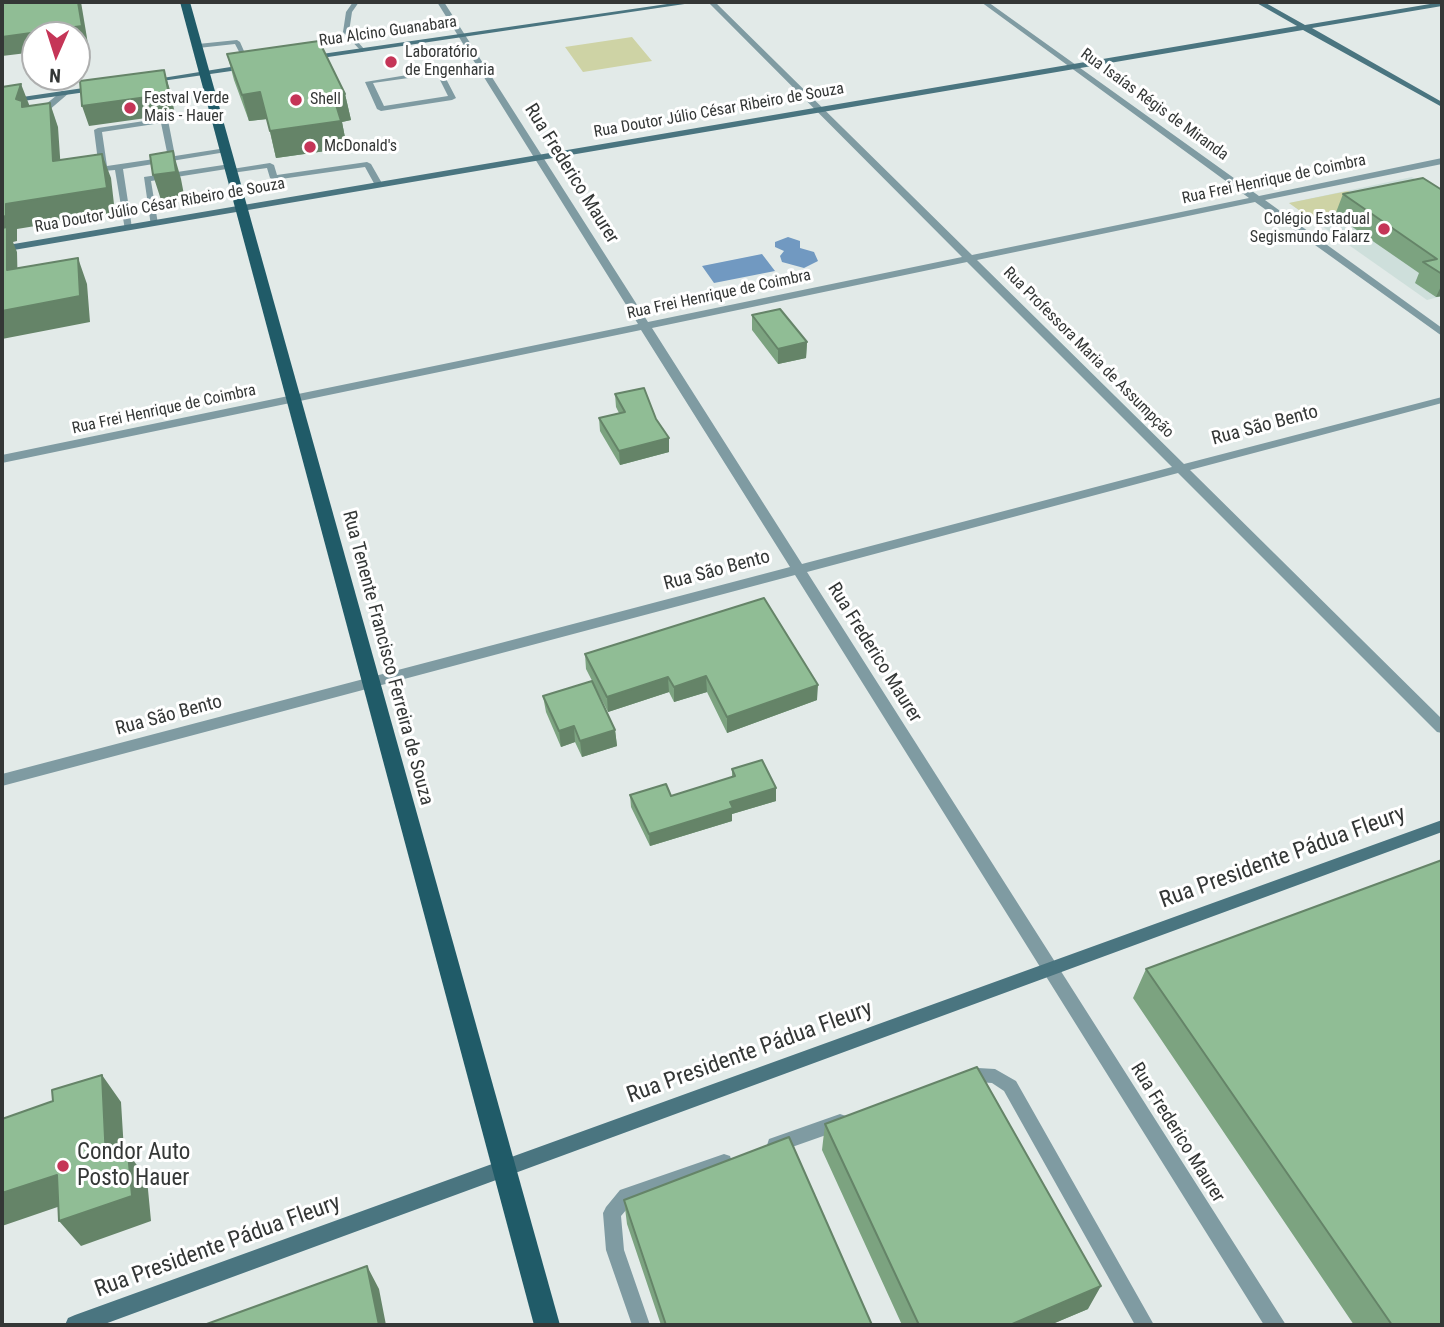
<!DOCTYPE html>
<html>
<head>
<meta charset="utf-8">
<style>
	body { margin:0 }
	#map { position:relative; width:1444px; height:1327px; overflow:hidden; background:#e2eae8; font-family:"Roboto Condensed",sans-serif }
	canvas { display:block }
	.frame { position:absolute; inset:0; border:4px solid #343736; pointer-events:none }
	.north { position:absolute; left:21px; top:21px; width:70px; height:70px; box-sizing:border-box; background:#fff; border:2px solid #aeafaf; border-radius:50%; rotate:183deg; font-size:19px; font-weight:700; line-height:28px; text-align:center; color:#343736 }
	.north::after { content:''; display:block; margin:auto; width:24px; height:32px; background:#c53557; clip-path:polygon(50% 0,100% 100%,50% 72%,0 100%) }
</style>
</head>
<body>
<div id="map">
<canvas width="1444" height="1327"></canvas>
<div class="frame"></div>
<div class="north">N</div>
</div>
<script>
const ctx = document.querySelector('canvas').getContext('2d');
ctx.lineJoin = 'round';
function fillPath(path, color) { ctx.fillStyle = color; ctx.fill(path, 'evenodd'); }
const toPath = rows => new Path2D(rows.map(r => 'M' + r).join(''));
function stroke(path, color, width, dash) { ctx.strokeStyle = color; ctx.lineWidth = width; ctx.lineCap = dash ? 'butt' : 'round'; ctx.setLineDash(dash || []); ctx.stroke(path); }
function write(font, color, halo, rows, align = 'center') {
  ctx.font = font + ' "Roboto Condensed",sans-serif'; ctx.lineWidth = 6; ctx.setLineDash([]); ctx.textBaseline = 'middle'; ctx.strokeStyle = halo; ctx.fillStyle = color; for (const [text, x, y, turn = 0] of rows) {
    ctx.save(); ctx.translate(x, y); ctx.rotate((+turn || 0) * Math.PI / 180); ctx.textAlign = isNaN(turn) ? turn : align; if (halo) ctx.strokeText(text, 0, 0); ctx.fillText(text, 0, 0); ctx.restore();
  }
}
const built = toPath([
	[1412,177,1442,196,1442,296,1427,300,1289,203]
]);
const green = toPath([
	[632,37,652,61,583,72,565,47],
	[1348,191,1370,205,1310,218,1289,203]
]);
const water = toPath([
	[788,237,800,241,800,248,814,252,818,261,804,268,782,262,780,256,784,251,775,247,775,242],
	[762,254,775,271,714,283,702,266]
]);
const lane = toPath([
	[353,2,359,2,352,12,349,32,365,50,362,52,343,32,346,12,353,2],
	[237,40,240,42,251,67,247,67,235,44,198,48,195,46,198,44,237,40],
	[480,63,483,65,482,66,443,73,456,98,452,100,381,111,377,109,365,82,480,63],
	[437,74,448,96,384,106,373,83,437,74],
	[62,91,69,93,41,117,35,117,35,113,62,91],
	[164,118,168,120,175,156,226,148,230,150,226,152,123,169,132,228,125,230,115,170,103,171,99,169,94,130,98,128,164,118],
	[161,123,168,157,107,166,102,132,161,123],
	[367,162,371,164,383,185,382,187,376,187,365,167,274,180,270,178,267,168,232,173,228,171,232,169,270,163,274,165,277,175,367,162],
	[230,164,233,164,233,168,151,181,158,224,151,226,144,177,230,164],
	[978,1068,995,1069,1016,1081,1154,1325,1135,1325,1004,1091,992,1083,978,1082,967,1086,961,1084,959,1079,961,1074,978,1068],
	[840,1114,846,1116,848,1122,846,1128,775,1153,769,1151,767,1145,769,1139,840,1114],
	[724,1154,730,1156,732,1162,730,1168,632,1203,621,1216,624,1250,650,1325,632,1325,606,1250,603,1213,606,1207,620,1190,724,1154]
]);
const street = toPath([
	[437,2,444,2,648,322,962,257,708,2,715,2,972,255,1249,198,981,2,988,2,1259,196,1442,158,1442,164,1265,200,1442,328,1442,336,1255,202,977,260,1184,464,1442,397,1442,403,1190,470,1442,719,1442,733,1437,732,1178,473,807,572,1286,1325,1264,1325,795,575,2,786,2,774,790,567,641,330,2,463,2,455,638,324,437,2],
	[967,262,1172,467,802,564,652,328,967,262]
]);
const secondary = toPath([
	[681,2,698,2,308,60,304,58,308,56,681,2],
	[1255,2,1264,2,1305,25,1442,2,1442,6,1312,28,1442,102,1442,107,1303,30,2,252,2,246,1297,26,1255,2],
	[249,64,253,66,252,68,148,83,144,81,249,64],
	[97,86,101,88,100,90,2,104,2,100,97,86],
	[1442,820,1442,832,102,1325,65,1325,68,1318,75,1315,1442,820]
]);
const primary = toPath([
	[180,2,190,2,560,1325,534,1325,180,2]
]);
const wall = toPath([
	[227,54,345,94,351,120,342,122,347,148,276,158,267,119,249,121,234,80],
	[1442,190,1442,296,1436,297,1415,283,1419,273,1335,215,1343,194],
	[752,315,807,342,806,358,778,364,752,330],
	[615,394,656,419,669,438,669,452,620,465,600,431,599,418,619,413,616,407],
	[764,598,817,700,727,733,707,692,674,702,669,692,608,712,586,669,585,654],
	[543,696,615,730,617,746,582,757,575,742,561,747,546,712],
	[732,769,776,788,776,801,732,814,732,821,650,846,631,807,630,795,671,796,732,777],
	[1146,969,1442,1325,1354,1325,1133,998],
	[825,1124,1088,1309,1050,1325,902,1325,822,1150],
	[624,1200,872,1325,661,1325,627,1224]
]);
const shadedWall = toPath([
	[78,2,81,2,88,44,77,46,77,35,35,35,35,52,2,56,2,37],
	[164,70,170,90,175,114,89,126,82,106],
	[21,84,30,107,27,116,16,99],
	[260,92,267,119,249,121,242,95],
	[345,94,351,120,342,122,347,148,276,158,270,131,333,95],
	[50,103,58,127,62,186,53,161],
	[173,151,181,179,185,200,162,203,153,175],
	[102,154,111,178,115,213,17,229,17,241,13,242,17,252,18,296,7,270,2,244,2,217,6,204],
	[78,258,87,284,90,322,2,339,2,311],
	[1442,284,1442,296,1436,297],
	[807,342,806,358,778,364,778,349],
	[669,438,669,452,620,465,619,451],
	[706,676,707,692,674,702,674,687],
	[668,677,669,692,608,712,607,697],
	[818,685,817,700,727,733,727,717],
	[574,726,575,742,561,747,559,731],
	[615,730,617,746,582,757,580,741],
	[776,788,776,801,732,814,732,821,650,846,649,834,730,802],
	[102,1075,121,1102,126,1184,106,1159],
	[128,1153,147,1179,151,1221,81,1246,59,1221],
	[57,1175,78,1200,2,1226,2,1193],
	[367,1266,379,1289,386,1325,379,1325],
	[1101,1286,1088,1309,1050,1325,1010,1325]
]);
const building = toPath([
	[2,2,78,2,82,26,2,37,2,2],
	[319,41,345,94,333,95,341,121,270,131,260,92,242,95,227,54,319,41],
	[164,70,169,94,82,106,80,81,164,70],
	[21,84,16,99,22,101,22,107,50,103,53,161,102,154,107,188,6,204,6,216,2,217,2,87,21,84],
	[173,151,176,172,153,175,150,155,173,151],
	[1423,178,1442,190,1442,274,1423,262,1437,259,1343,194,1423,178],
	[7,227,7,270,78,258,80,296,2,311,2,228,7,227],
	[780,309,807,342,778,349,752,315,780,309],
	[644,388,656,419,669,438,619,451,599,418,625,412,615,394,644,388],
	[764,598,818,685,727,717,706,676,674,687,668,677,607,697,585,654,764,598],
	[592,681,615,730,580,741,574,726,559,731,543,696,592,681],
	[762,760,776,788,730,802,733,808,649,834,630,795,666,784,671,796,735,776,732,769,762,760],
	[1442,860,1442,1325,1392,1325,1146,969,1442,860],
	[977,1067,1101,1286,1010,1325,919,1325,825,1124,977,1067],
	[102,1075,106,1159,128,1153,132,1196,59,1221,57,1175,2,1193,2,1119,53,1101,52,1090,102,1075],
	[789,1137,872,1325,666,1325,624,1200,789,1137],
	[367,1266,379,1325,204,1325,367,1266]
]);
const markers = [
	[391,62,7,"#c53557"],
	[296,100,7,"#c53557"],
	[130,108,7,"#c53557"],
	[310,147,7,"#c53557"],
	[1384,229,7,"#c53557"],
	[63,1166,7,"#c53557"]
];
const farStreetnames = [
	["Rua Alcino Guanabara",388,32,-8],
	["Rua Isaías Régis de Miranda",1154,105,36],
	["Rua Doutor Júlio César Ribeiro de Souza",719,111,-10],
	["Rua Frei Henrique de Coimbra",1274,180,-12],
	["Rua Doutor Júlio César Ribeiro de Souza",160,206,-10],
	["Rua Frei Henrique de Coimbra",719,295,-12],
	["Rua Professora Maria de Assumpção",1088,353,45],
	["Rua Frei Henrique de Coimbra",164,410,-12]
];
const farPoinames = [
	["Laboratório",405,53],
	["de Engenharia",405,71],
	["Festval Verde",144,99],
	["Mais - Hauer",144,117],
	["Shell",310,100],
	["McDonald's",324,147],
	["Colégio Estadual",1370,220,"right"],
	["Segismundo Falarz",1370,238,"right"]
];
const streetNames = [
	["Rua Frederico Maurer",571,174,58],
	["Rua São Bento",1265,426,-15],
	["Rua São Bento",717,571,-15],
	["Rua Frederico Maurer",874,653,58],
	["Rua Tenente Francisco Ferreira de Souza",387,658,75],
	["Rua São Bento",169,716,-15],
	["Rua Frederico Maurer",1177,1133,58]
];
const nearStreetnames = [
	["Rua Presidente Pádua Fleury",1283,858,-20],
	["Rua Presidente Pádua Fleury",750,1053,-20],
	["Rua Presidente Pádua Fleury",218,1247,-20]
];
const nearPoinames = [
	["Condor Auto",77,1153],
	["Posto Hauer",77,1179]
];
fillPath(built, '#cedfdb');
fillPath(green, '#ced3a5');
fillPath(water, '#7199c1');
fillPath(lane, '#7f9ba2');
fillPath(street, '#7f9ba2');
fillPath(secondary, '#4a7580');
fillPath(primary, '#205b68');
fillPath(wall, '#7ca380');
fillPath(shadedWall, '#658468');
fillPath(building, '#90bd95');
stroke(building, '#658468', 2);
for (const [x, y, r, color] of markers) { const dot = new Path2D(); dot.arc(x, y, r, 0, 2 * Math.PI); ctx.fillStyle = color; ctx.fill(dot); stroke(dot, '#fff', 2.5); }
write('16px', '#343736', '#fff', farStreetnames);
write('16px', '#343736', '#fff', farPoinames, 'left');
write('19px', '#343736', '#fff', streetNames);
write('23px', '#343736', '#fff', nearStreetnames);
write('23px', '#343736', '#fff', nearPoinames, 'left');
</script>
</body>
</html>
